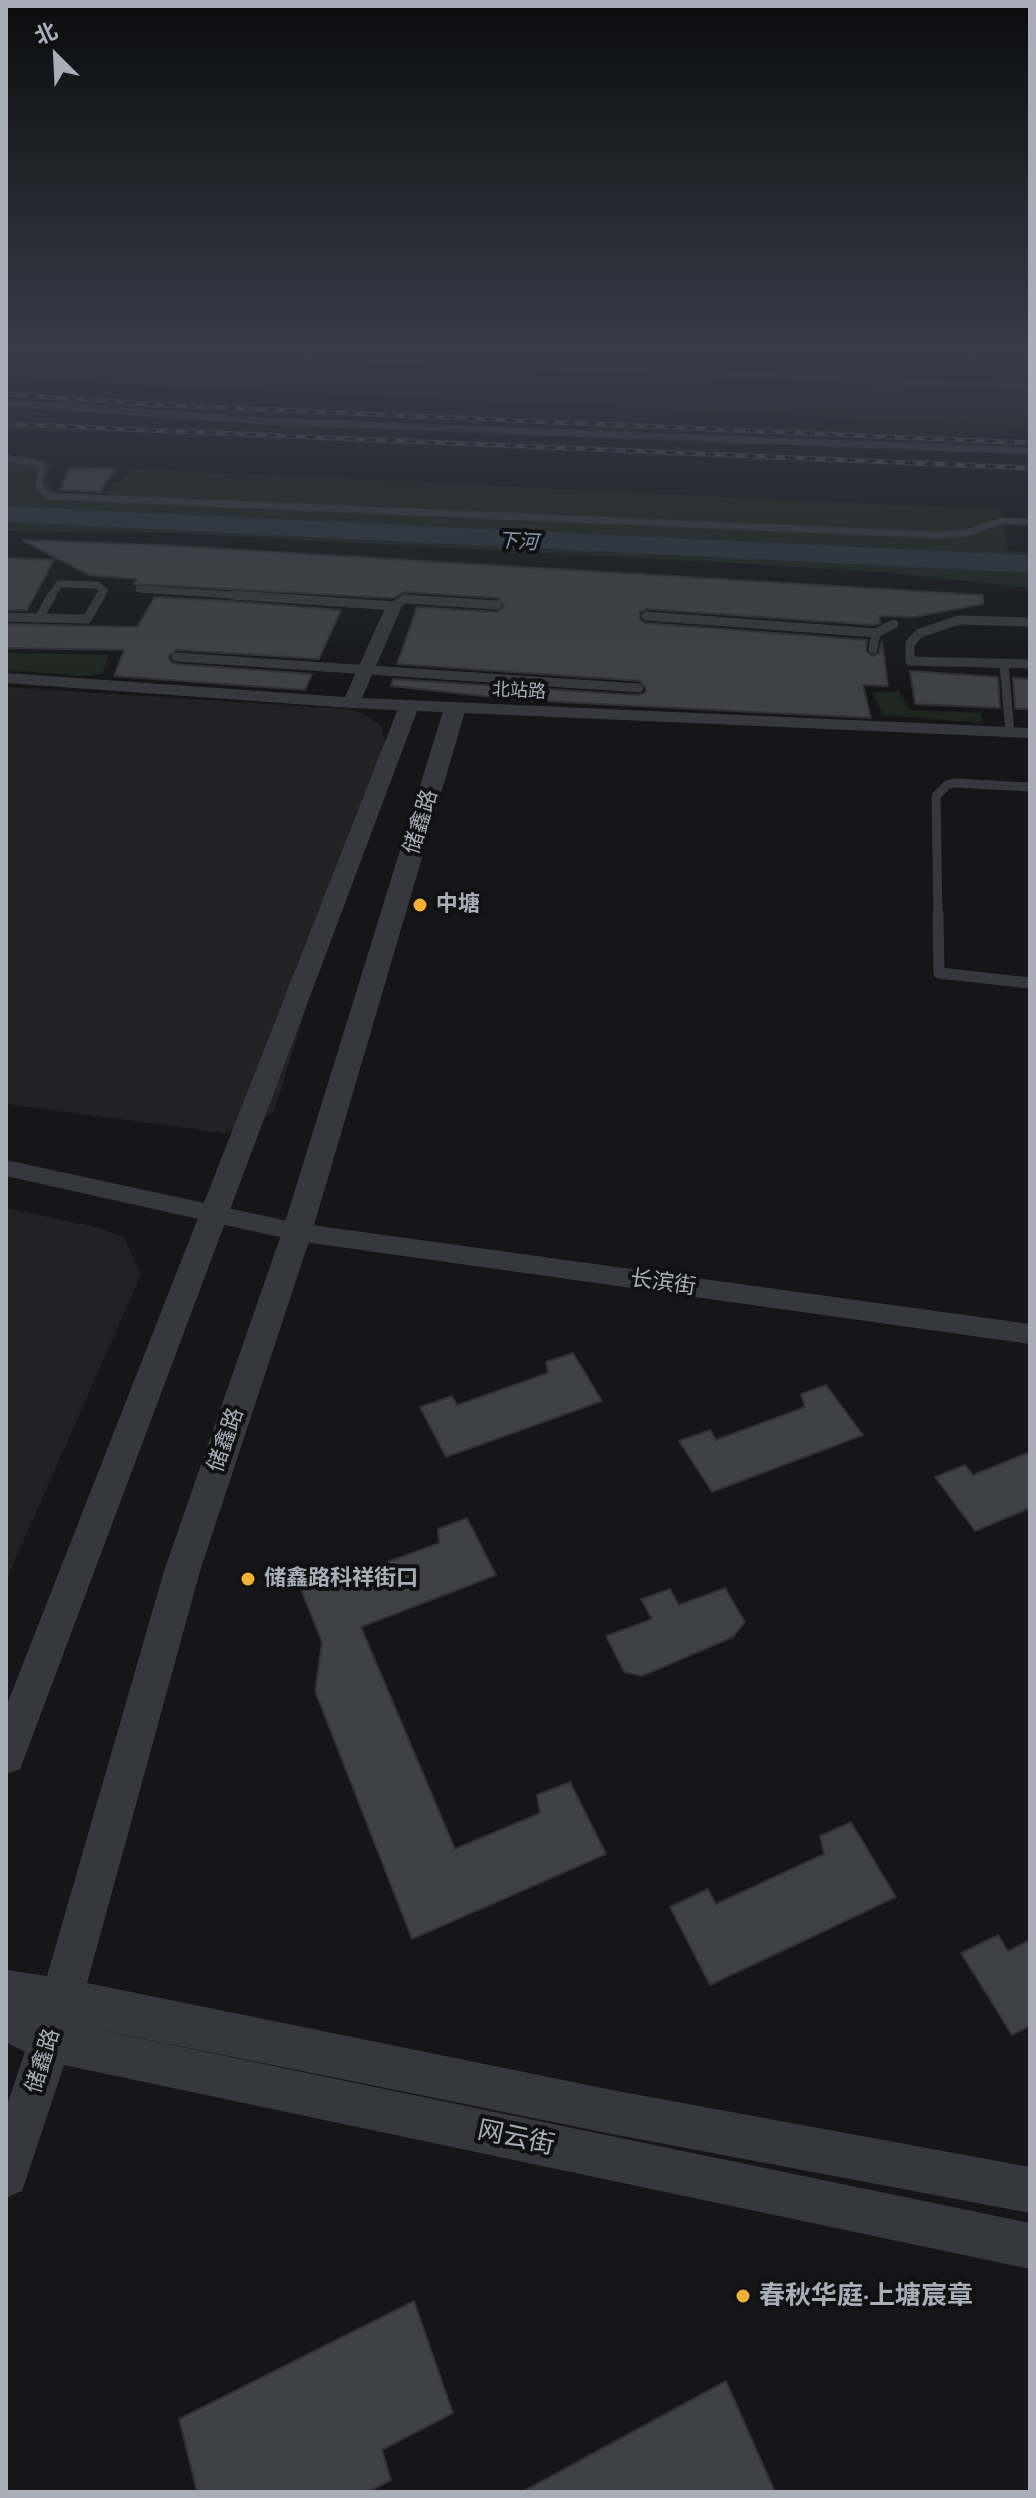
<!DOCTYPE html>
<html>
<head>
<meta charset="utf-8">
<style>
	body { margin:0 }
	#map { position:relative; width:1036px; height:2498px; overflow:hidden; background:#161618; font-family:Cabin,"Noto Sans SC",sans-serif }
	canvas { display:block }
	.frame { position:absolute; inset:0; border:8px solid #a8adb8; pointer-events:none }
	.north { position:absolute; left:16px; top:16px; width:80px; height:80px; -webkit-text-stroke:6px #111113; paint-order:stroke; rotate:336deg; font-size:22px; font-weight:700; line-height:32px; text-align:center; color:#a8adb8 }
	.north::after { content:''; display:block; margin:auto; width:28px; height:36px; background:#a8adb8; clip-path:polygon(50% 0,100% 100%,50% 72%,0 100%) }
</style>
</head>
<body>
<div id="map">
<canvas width="1036" height="2498"></canvas>
<div class="frame"></div>
<div class="north">北</div>
</div>
<script>
const ctx = document.querySelector('canvas').getContext('2d');
ctx.lineJoin = 'round';
function fillPath(path, color) { ctx.fillStyle = color; ctx.fill(path, 'evenodd'); }
const toPath = rows => new Path2D(rows.map(r => 'M' + r).join(''));
function stroke(path, color, width, dash) { ctx.strokeStyle = color; ctx.lineWidth = width; ctx.lineCap = dash ? 'butt' : 'round'; ctx.setLineDash(dash || []); ctx.stroke(path); }
function write(font, color, halo, rows, align = 'center') {
  ctx.font = font + ' Cabin,"Noto Sans SC",sans-serif'; ctx.lineWidth = 8; ctx.setLineDash([]); ctx.textBaseline = 'middle'; ctx.strokeStyle = halo; ctx.fillStyle = color; for (const [text, x, y, turn = 0] of rows) {
    ctx.save(); ctx.translate(x, y); ctx.rotate((+turn || 0) * Math.PI / 180); ctx.textAlign = isNaN(turn) ? turn : align; if (halo) ctx.strokeText(text, 0, 0); ctx.fillText(text, 0, 0); ctx.restore();
  }
}
const built = toPath([
	[6,347,1030,347,1030,412,843,408,6,372],
	[6,687,349,709,363,713,381,725,386,747,274,1112,225,1133,6,1104],
	[6,1208,100,1228,124,1237,141,1275,6,1580]
]);
const green = toPath([
	[6,372,843,408,1030,412,1030,426,161,386,6,377],
	[6,460,31,465,50,465,46,478,54,494,106,496,113,483,121,482,131,469,1001,510,1008,551,1030,552,1030,555,6,506],
	[6,522,1030,573,1030,588,892,573,734,563,153,532,6,531],
	[6,653,109,655,102,674,84,676,6,670],
	[899,691,909,710,981,713,983,723,883,715,872,692]
]);
const water = toPath([
	[6,506,1030,555,1030,573,6,522]
]);
const building = toPath([
	[69,468,115,469,100,492,60,490,69,468],
	[22,540,161,545,983,595,983,604,914,617,879,616,880,623,874,625,647,609,639,612,640,620,645,623,867,640,866,651,872,656,879,653,882,642,888,686,863,685,871,718,520,700,391,686,393,679,638,695,645,693,646,688,640,681,397,664,417,607,497,612,504,606,498,598,405,592,392,598,133,584,137,579,89,575,22,540],
	[6,558,54,560,27,610,6,610,6,558],
	[155,597,229,601,341,610,319,659,176,650,169,656,170,661,176,664,312,674,305,690,114,676,124,650,8,648,6,651,6,624,137,627,155,597],
	[910,671,998,677,1000,708,915,704,910,671],
	[1013,678,1030,679,1030,709,1015,709,1013,678],
	[573,1353,602,1401,446,1457,420,1407,452,1396,457,1405,548,1373,546,1362,573,1353],
	[826,1385,863,1435,712,1492,679,1441,710,1430,716,1440,805,1407,801,1394,826,1385],
	[1030,1452,1030,1508,975,1531,935,1477,965,1465,973,1475,1030,1452],
	[467,1518,496,1575,361,1627,455,1849,540,1813,537,1795,570,1782,606,1854,412,1939,315,1691,322,1642,298,1582,333,1569,338,1580,439,1543,438,1529,467,1518],
	[725,1588,745,1622,733,1637,642,1676,624,1672,606,1636,652,1619,641,1599,670,1589,679,1605,725,1588],
	[851,1822,896,1897,710,1985,670,1907,708,1889,716,1904,824,1854,820,1836,851,1822],
	[998,1935,1008,1951,1030,1940,1030,2026,1012,2035,961,1953,998,1935],
	[414,2301,453,2413,382,2450,391,2480,368,2492,197,2492,179,2419,414,2301],
	[726,2381,775,2492,522,2492,726,2381]
]);
const serviceFar2 = toPath([
	[77,347,1030,387],
	[722,347,1030,359],
	[6,403,265,421,1030,451],
	[6,458,42,464,39,485,47,496,938,535,966,533,1001,521,1030,522],
	[139,589,263,597],
	[51,597,59,584,97,585,104,591,100,597]
]);
const serviceFar1 = toPath([
	[233,595,394,606,405,599,497,605],
	[646,616,876,633,894,624],
	[6,617,39,618],
	[39,618,87,619,101,595],
	[39,618,52,595],
	[1030,622,959,620,920,633,910,643,910,661,1030,664],
	[873,649,876,633],
	[176,657,639,688],
	[1004,664,1010,733],
	[938,915,936,796,947,785,955,783,1030,787]
]);
const service = toPath([
	[938,913,939,973,1030,983]
]);
const minor = toPath([
	[394,601,402,606,362,698,1030,728,1030,738,351,708,6,683,6,673,345,697,386,606,394,601],
	[6,1160,297,1223,1030,1324,1030,1344,297,1241,6,1176,6,1160]
]);
const tertiary = toPath([
	[409,700,419,706,25,1756,20,1769,6,1774,6,1707,399,706,409,700],
	[455,702,466,708,312,1232,200,1571,87,1983,612,2090,1030,2167,1030,2213,612,2134,76,2025,1030,2223,1030,2269,64,2065,22,2191,6,2198,6,2108,25,2052,6,2042,6,1970,47,1976,164,1571,282,1232,444,708,455,702]
]);
const rail = toPath([
	[6,394,161,405,1030,443],
	[6,424,1030,468]
]);
const markers = [
	[420,905,8,"#f2b134"],
	[248,1579,8,"#f2b134"],
	[743,2296,8,"#f2b134"]
];
const farStreetnames = [
	["北站路",519,691,3]
];
const farWaternames = [
	["下河",518,542,3]
];
const streetNames = [
	["储鑫路",421,822,-73],
	["长滨街",663,1283,8],
	["储鑫路",226,1440,-71],
	["储鑫路",43,2061,-73]
];
const poiNames = [
	["中塘",436,905],
	["储鑫路科祥街口",264,1579]
];
const nearStreetnames = [
	["网云街",516,2138,12]
];
const nearPoinames = [
	["春秋华庭·上塘宸章",759,2296]
];
fillPath(built, '#222225');
fillPath(green, '#1e261f');
fillPath(water, '#2c353c');
fillPath(building, '#404145');
stroke(building, '#303034', 2);
stroke(serviceFar2, '#37383d', 7);
stroke(serviceFar1, '#37383d', 9);
stroke(service, '#37383d', 11);
fillPath(minor, '#37383d');
fillPath(tertiary, '#37383d');
stroke(rail, '#4a4c52', 5);
stroke(rail, '#111113', 3, [10]);
const sky = ctx.createLinearGradient(0, 0, 0, 697);
sky.addColorStop(0, '#0c0c0d');
sky.addColorStop(0.5, '#363c48');
sky.addColorStop(1, '#363c4800');
ctx.fillStyle = sky;
ctx.fillRect(0, 0, 1036, 697);
for (const [x, y, r, color] of markers) { const dot = new Path2D(); dot.arc(x, y, r, 0, 2 * Math.PI); ctx.fillStyle = color; ctx.fill(dot); stroke(dot, '#111113', 3); }
write('18px', '#a8adb8', '#111113', farStreetnames);
write('italic 20px', '#7f9bb3', '#111113', farWaternames);
write('22px', '#a8adb8', '#111113', streetNames);
write('bold 22px', '#a8adb8', '#111113', poiNames, 'left');
write('26px', '#a8adb8', '#111113', nearStreetnames);
write('bold 26px', '#a8adb8', '#111113', nearPoinames, 'left');
</script>
</body>
</html>
